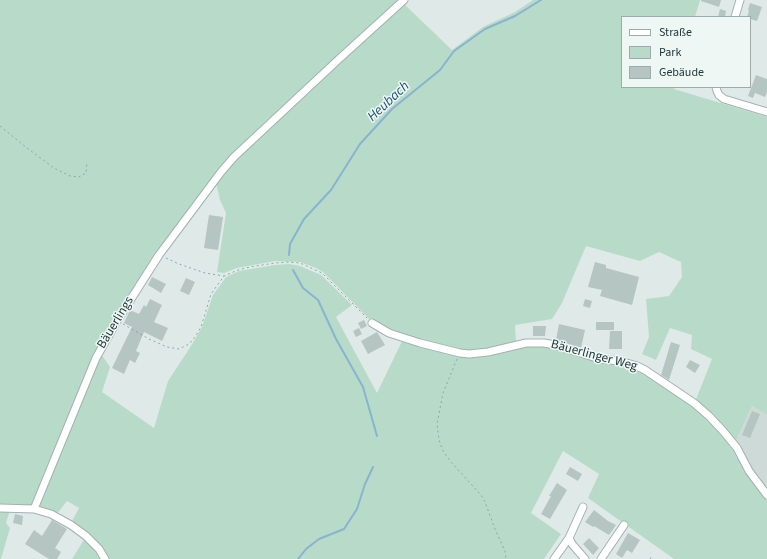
<!DOCTYPE html>
<html>
<head>
<meta charset="utf-8">
<style>
	body { margin:0 }
	#map { position:relative; width:767px; height:559px; overflow:hidden; background:#dfeae8; font-family:"Source Sans 3",sans-serif }
	canvas { display:block }
	.legend { position:absolute; left:621px; top:16px; width:130px; height:72px; box-sizing:border-box; background:#eff7f5; border:1px solid #9dabaa; margin:0; padding:5px 7px; list-style:none; font-size:12px; color:#213a39 }
	.legend li { display:flex; align-items:center; gap:8px; height:20px }
	.legend b { width:20px; border:1px solid #9dabaa }
</style>
</head>
<body>
<div id="map">
<canvas width="767" height="559"></canvas>
<ul class="legend">
<li><b style="height:5px;background:#fff"></b>Straße</li>
<li><b style="height:11px;background:#b8dbc9"></b>Park</li>
<li><b style="height:11px;background:#b5c5c1"></b>Gebäude</li>
</ul>
</div>
<script>
const ctx = document.querySelector('canvas').getContext('2d');
ctx.lineJoin = 'round';
function fillPath(path, color) { ctx.fillStyle = color; ctx.fill(path, 'evenodd'); }
const toPath = rows => new Path2D(rows.map(r => 'M' + r).join(''));
function stroke(path, color, width, dash) { ctx.strokeStyle = color; ctx.lineWidth = width; ctx.lineCap = dash ? 'butt' : 'round'; ctx.setLineDash(dash || []); ctx.stroke(path); }
function write(font, color, halo, rows, align = 'center') {
  ctx.font = font + ' "Source Sans 3",sans-serif'; ctx.lineWidth = 3; ctx.setLineDash([]); ctx.textBaseline = 'middle'; ctx.strokeStyle = halo; ctx.fillStyle = color; for (const [text, x, y, turn = 0] of rows) {
    ctx.save(); ctx.translate(x, y); ctx.rotate((+turn || 0) * Math.PI / 180); ctx.textAlign = isNaN(turn) ? turn : align; if (halo) ctx.strokeText(text, 0, 0); ctx.fillText(text, 0, 0); ctx.restore();
  }
}
const built = toPath([
	[752,406,767,415,767,493,735,443]
]);
const green = toPath([
	[0,0,401,0,232,155,115,319,33,507,0,506],
	[533,0,700,0,695,17,622,17,622,87,675,87,674,89,767,117,767,415,752,406,735,443,695,402,712,359,691,349,692,335,670,328,656,360,642,354,649,337,646,299,669,296,682,277,681,262,659,252,640,261,586,246,562,303,552,319,515,325,516,343,487,350,460,351,390,332,372,322,323,272,316,268,300,262,275,261,237,268,224,273,217,272,226,213,220,200,216,183,236,160,403,3,452,50,483,27,515,12],
	[289,264,300,266,321,275,352,305,336,317,377,393,403,339,457,355,535,344,636,367,693,404,722,432,767,497,767,559,674,559,588,498,599,474,563,451,531,513,561,534,544,559,108,559,71,523,79,508,67,501,56,515,37,508,101,354,110,367,102,392,154,428,168,381,191,346,202,327,213,295,226,277,239,271,275,265],
	[0,510,10,510,6,523,10,528,1,559,0,559],
	[85,538,103,559,72,559]
]);
const stream = toPath([
	[289,255,290,244,304,219,331,190,360,144,392,109,440,70,454,51,485,29,515,16,541,0],
	[293,270,303,288,318,300,336,339,363,387,377,436],
	[298,559,306,549,319,539,344,529,357,509,365,484,373,467]
]);
const building = toPath([
	[701,0,721,0,719,7,701,1],
	[750,3,762,7,757,21,750,19,750,17,747,17,749,11,748,10],
	[720,9,726,11,725,17,718,17],
	[756,75,767,79,767,92,765,97,755,93,753,98,748,96],
	[209,215,223,217,218,250,204,248],
	[595,262,606,265,606,268,639,277,632,305,600,296,602,290,588,287],
	[152,277,166,284,161,293,148,285],
	[186,278,195,282,189,295,180,291],
	[150,299,162,305,154,322,168,328,162,341,144,332,136,351,140,353,135,363,130,360,124,374,112,368,132,327,124,323,130,310,139,314,144,305,146,307],
	[585,299,592,301,590,308,583,306],
	[364,320,367,326,361,329,358,323],
	[596,322,614,322,614,330,596,330],
	[559,324,585,330,581,348,556,340],
	[533,326,546,326,545,336,533,336],
	[359,328,362,334,356,337,353,331],
	[610,331,622,331,622,349,609,349],
	[377,332,385,345,368,354,361,341],
	[671,342,680,345,669,380,661,375],
	[690,360,700,365,695,373,686,367],
	[752,411,760,414,750,438,742,435],
	[570,467,582,474,578,481,566,474],
	[557,483,567,490,550,519,541,514,551,496,549,496],
	[594,510,608,521,616,525,609,535,594,526,593,527,585,522],
	[15,514,23,516,22,525,13,523],
	[52,520,67,529,55,548,61,552,57,559,49,559,25,544,34,530,42,536],
	[628,533,640,540,632,553,627,550,622,558,616,554],
	[589,538,599,548,593,555,583,544]
]);
const path = toPath([
	[0,126,27,148,54,168,70,176,79,177,86,173,87,162],
	[166,258,179,264,205,273,224,276],
	[123,324,149,339,167,347,179,349,189,344,195,337,201,327,211,294,224,276,238,270,250,267,275,263,288,262,300,263,322,273,367,318],
	[457,359,443,393,437,424,439,440,443,451,451,462,481,495,485,502,495,529,505,551,506,559],
	[650,559,652,556]
]);
const street = toPath([
	[735,17,740,0],
	[716,87,717,91,719,95,724,99,767,112],
	[372,323,389,333,420,343,460,353,469,354,488,352,526,343,544,343,555,345,600,359,620,361,637,366,645,370,694,403,709,416,723,431,737,448,749,471,767,495],
	[583,507,569,538,572,544,585,559],
	[0,508,34,509,51,514,71,525,86,536,99,549,105,559],
	[34,509,96,358,117,321,159,255,221,172,234,157,339,59,404,0],
	[554,559,569,538],
	[601,559,624,525]
]);
const streetNames = [
	["Bäuerlings",116,323,-59],
	["Bäuerlinger Weg",594,356,15]
];
const waterNames = [
	["Heubach",389,102,-43]
];
fillPath(built, '#cddad7');
fillPath(green, '#b8dbc9');
stroke(stream, '#87b4cf', 2);
fillPath(building, '#b5c5c1');
stroke(street, '#a2b2b0', 9);
stroke(path, '#80ada9', 1, [2, 3]);
stroke(street, '#fff', 7);
write('13px', '#213a39', '#eff7f5', streetNames);
write('italic 14px', '#1c5274', '#eff7f5', waterNames);
</script>
</body>
</html>
